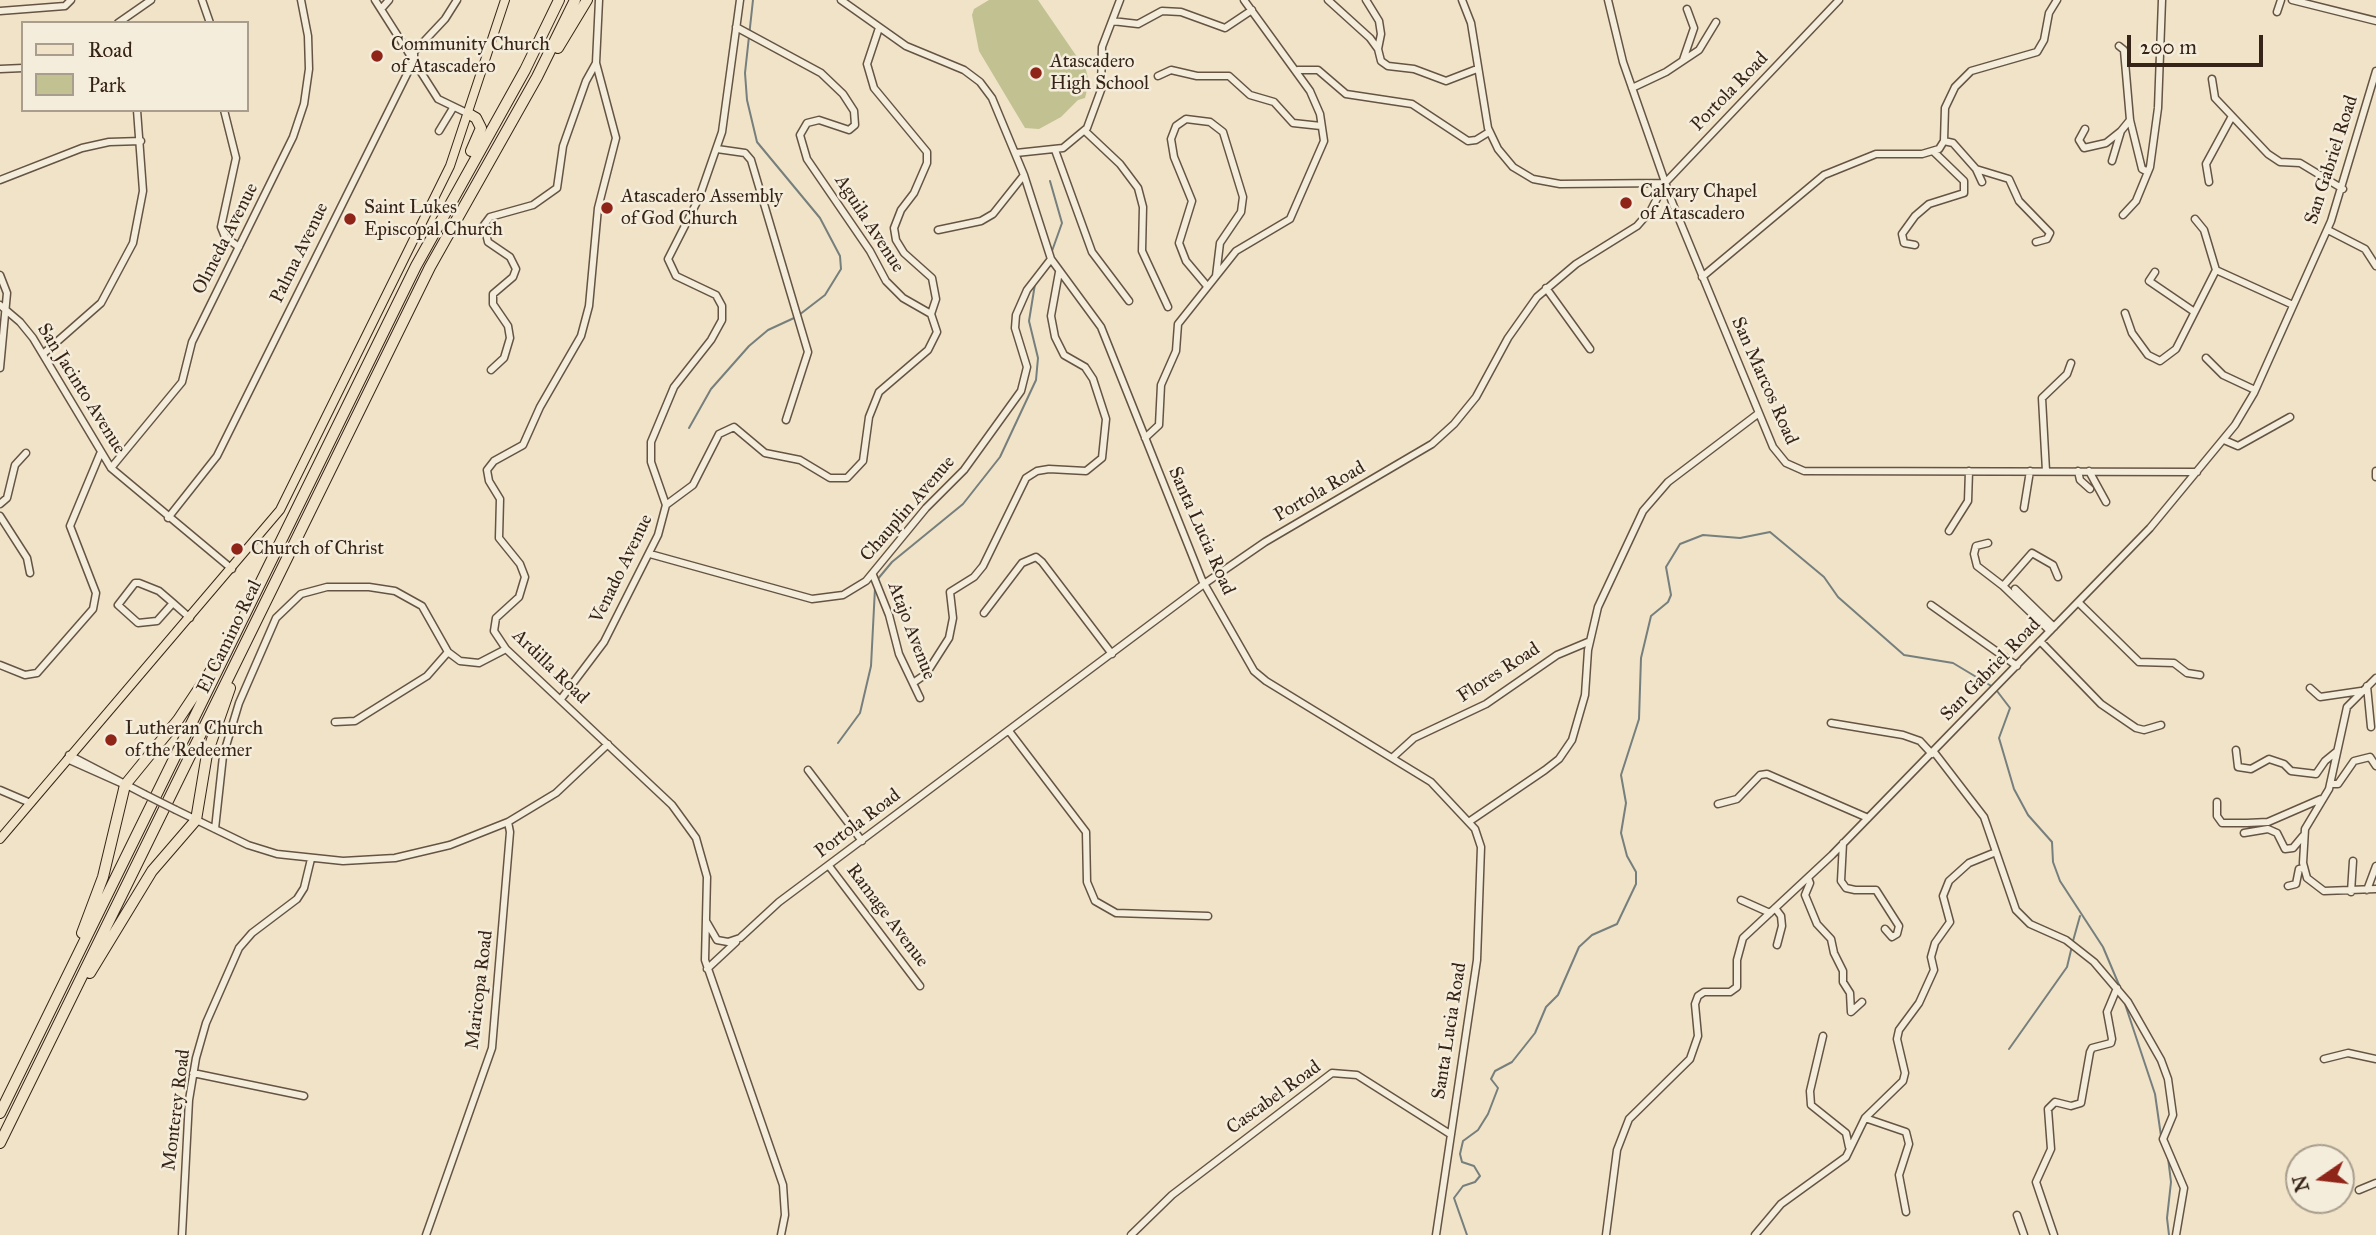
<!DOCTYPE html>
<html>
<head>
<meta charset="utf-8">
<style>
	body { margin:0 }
	#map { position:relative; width:2376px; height:1235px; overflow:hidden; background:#f0e3c7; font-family:"IM FELL Great Primer",serif }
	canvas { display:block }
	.legend { position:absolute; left:21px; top:21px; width:228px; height:91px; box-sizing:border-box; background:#f5eddb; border:2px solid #a99d8d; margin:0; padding:9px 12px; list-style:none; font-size:21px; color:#372418 }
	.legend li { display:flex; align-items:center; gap:14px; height:35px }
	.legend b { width:35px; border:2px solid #a99d8d }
	.north { position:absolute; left:2285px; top:1144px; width:70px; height:70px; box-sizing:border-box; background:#f5eddb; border:2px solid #a99d8d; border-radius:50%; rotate:256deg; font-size:19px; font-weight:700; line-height:28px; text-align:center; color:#372418 }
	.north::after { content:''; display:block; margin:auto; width:24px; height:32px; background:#8f2418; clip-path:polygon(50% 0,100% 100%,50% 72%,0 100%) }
	.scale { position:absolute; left:2127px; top:35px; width:136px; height:32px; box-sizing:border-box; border:4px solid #372418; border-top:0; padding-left:9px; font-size:21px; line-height:24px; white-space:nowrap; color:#372418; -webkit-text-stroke:5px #f5eddb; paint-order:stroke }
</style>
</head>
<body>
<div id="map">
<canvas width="2376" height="1235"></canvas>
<ul class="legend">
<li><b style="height:9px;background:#f0e3c7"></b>Road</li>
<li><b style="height:19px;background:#c1c191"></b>Park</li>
</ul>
<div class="north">N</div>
<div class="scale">200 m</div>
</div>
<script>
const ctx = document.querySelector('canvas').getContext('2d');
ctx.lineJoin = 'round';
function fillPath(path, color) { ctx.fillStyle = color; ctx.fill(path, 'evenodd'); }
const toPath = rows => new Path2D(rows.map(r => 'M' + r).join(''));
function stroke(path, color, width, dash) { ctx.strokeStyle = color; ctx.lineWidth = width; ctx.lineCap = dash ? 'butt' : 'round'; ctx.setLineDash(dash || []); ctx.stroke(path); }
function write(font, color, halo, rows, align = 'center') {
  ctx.font = font + ' "IM FELL Great Primer",serif'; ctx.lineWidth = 5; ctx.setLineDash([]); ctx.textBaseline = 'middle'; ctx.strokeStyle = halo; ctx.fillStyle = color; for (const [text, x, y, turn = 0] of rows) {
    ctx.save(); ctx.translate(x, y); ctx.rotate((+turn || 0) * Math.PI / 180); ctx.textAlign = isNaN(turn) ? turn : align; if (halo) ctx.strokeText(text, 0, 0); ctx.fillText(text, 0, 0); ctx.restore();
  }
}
const green = toPath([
	[989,0,1038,0,1086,70,1089,82,1085,98,1078,100,1061,117,1039,129,1025,128,979,51,972,15,974,9]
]);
const stream = toPath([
	[753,0,745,73,747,100,757,142,820,218,840,256,841,269,825,295,799,315],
	[1050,181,1062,223,1052,251],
	[689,428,711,389,749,346,768,330,794,318],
	[877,580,892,562,963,504,1000,457,1036,380,1038,358,1029,321,1035,284],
	[1997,691,2010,708,1999,738,2014,789,2028,815,2052,842,2053,862,2060,881,2103,947,2122,992],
	[838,743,860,713,871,666,875,588],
	[2073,941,2080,916],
	[2125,1004,2155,1094,2161,1136],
	[2009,1049,2067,967,2072,946],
	[2168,1158,2171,1182,2167,1218,2169,1235],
	[1467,1235,1454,1198,1463,1186,1475,1182,1480,1176,1474,1166,1462,1162,1460,1154,1463,1141,1478,1130,1488,1114,1498,1088,1491,1079,1495,1071,1512,1062,1535,1033,1546,1007,1558,995,1579,947,1592,935,1617,924,1636,884,1636,872,1627,856,1621,833,1626,803,1621,775,1639,719,1641,658,1651,616,1668,602,1671,595,1666,567,1680,544,1703,535,1740,538,1770,532,1824,577,1838,597,1904,655,1953,663,1993,687]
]);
const minor = toPath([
	[202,0,210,23],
	[375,0,438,99,469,114],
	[599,0,596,63,616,138,598,208,589,306,581,336,540,407,523,445,494,461,487,470,489,481,500,499,499,538,520,564,525,577,519,597,496,618,494,631,506,649,672,805,696,838,707,877,705,960,783,1185,785,1215,781,1235],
	[841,0,906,46,964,70,980,82,992,98,1024,175,1051,259,1101,327,1202,580,1254,671,1266,681,1431,782,1475,829,1481,847,1477,960,1436,1235],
	[1328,0,1370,38,1378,49],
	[1366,0,1379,21,1381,34,1378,49,1381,61,1388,66,1414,69,1446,81,1477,69],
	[1462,0,1471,23,1488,128,1498,149,1513,167,1533,179,1560,184,1665,183],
	[1608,0,1623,62,1672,202,1773,447,1786,463,1804,471,2197,472],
	[2292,0,2376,21],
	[382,8,389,0],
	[0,11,65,6,71,0],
	[2277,12,2281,0],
	[1112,21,1138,24,1162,11,1181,12,1225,28,1252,10],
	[118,23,151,0],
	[879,28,867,64,874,88,927,152,927,163,914,193,901,210,894,228,896,240,904,253,932,278,936,299,931,314],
	[2119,46,2124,50,2130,120,2142,169,2148,172],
	[1683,60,1694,28,1687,9],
	[0,69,23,68],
	[1298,70,1318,70,1346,94,1412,104,1468,141,1476,140,1489,132],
	[1158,76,1171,70,1197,76,1229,76,1250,95,1274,102,1293,123,1321,126],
	[2212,79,2215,98,2268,154,2280,162,2300,163,2343,189],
	[1632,88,1666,72,1699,50,1716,22],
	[224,110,236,158,221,227,225,237,239,247],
	[2085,129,2079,140,2084,148,2106,143,2121,131],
	[439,131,453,108],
	[1085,131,1120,164,1138,188,1143,207,1142,251,1168,307],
	[1944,141,1953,143,1976,169,1982,182],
	[717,149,745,153,751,160,808,352,786,420],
	[1055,150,1092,252,1129,301],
	[1016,153,1063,148,1087,128,1101,90,1102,47,1120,0],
	[2112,161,2121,131,2130,120],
	[1976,169,2009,179,2019,201,2050,233,2047,239,2036,242],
	[0,180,82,148,109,142,141,141],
	[2209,182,2206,164,2231,118],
	[2123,215,2136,201,2150,167,2158,108,2162,0],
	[2195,219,2204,230,2216,270,2293,305],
	[938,230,981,221,993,214,1024,175],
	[2328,230,2365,249,2376,266],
	[1915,245,1904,243,1902,234,1915,216,1929,204,1964,193,1964,181,1934,152],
	[2155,272,2149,281,2193,311],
	[0,275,7,293,0,368],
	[1702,277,1824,175,1876,154,1922,154,1939,149,1944,141,1945,108,1955,87,1971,71,2037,52,2044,40,2049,13,2057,0],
	[1207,286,1186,261,1179,243,1192,201,1174,157,1171,139,1176,126,1186,119,1210,122,1223,132,1243,197,1241,212,1220,243,1216,276],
	[1546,288,1590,349],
	[0,305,20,322,33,338,111,468,232,569],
	[2125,313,2132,333,2148,355,2160,361,2176,349,2216,270],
	[43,354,101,303,133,243,143,191,137,110],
	[2206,358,2223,375,2255,390],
	[491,370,504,358,510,338,508,326,493,304,493,294,513,277,516,269,510,257,488,242,484,225,490,217,533,205,557,188,563,146,586,81,596,63],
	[1145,438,1159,425,1161,385,1176,351,1178,324,1236,251,1290,219,1324,141,1320,114,1310,91,1244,0],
	[2224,440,2238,446,2290,417],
	[111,468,182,382,192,342,293,137,304,104,309,69,308,36,301,0],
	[2046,471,2042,398,2067,374,2071,363],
	[2078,471,2080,480,2090,489],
	[2089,471,2106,502],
	[2376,471,2376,477],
	[0,504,7,498,15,465,26,453],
	[666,505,693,485,719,434,734,427,765,453,800,460,830,478,847,478,863,461,869,417,879,392,928,350,937,332,931,314,903,298,886,281,870,251,807,159,800,135,807,123,819,120,849,130,855,125,854,111,843,94,821,73,736,27],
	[2024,508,2030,471],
	[0,516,27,558,30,573],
	[168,518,217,456,414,60,414,52,445,19,457,0],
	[1949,531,1968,501,1969,471],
	[1988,543,1976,546,1974,554,1977,566,2003,586],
	[650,554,812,599,843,595,866,581,926,508,964,470,1021,391,1027,367,1015,328,1016,315,1027,290,1051,259],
	[873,575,889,615,899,654,920,698],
	[2015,589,2054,627],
	[2078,602,2139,662,2174,663,2187,673,2200,675],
	[173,603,157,621,138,623,118,605,135,583,139,583,159,591,173,603,190,618],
	[1931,605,2017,666],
	[984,613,1022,563,1036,557,1042,562,1112,654],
	[2050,631,2003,586,2032,553,2053,565,2058,577],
	[2040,641,2101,704,2136,728,2144,730,2161,725],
	[0,665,25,675,37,673,93,609,96,593,70,526,100,454],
	[2376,678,2347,707,2329,789,2305,829,2303,863,2307,878,2324,891,2376,889],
	[913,683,926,674,949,638,953,618,950,592,974,577,983,566,1026,478,1037,471,1049,469,1086,471,1102,458,1106,419,1093,379,1085,367,1064,355,1055,337,1051,316,1059,272],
	[2367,686,2371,727],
	[2310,688,2320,697,2361,691],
	[561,699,604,642,658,535,666,505,651,462,651,442,674,387,711,340,722,320,722,306,716,295,676,276,668,259,699,198,722,132,740,0],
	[335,722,355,721,427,676,448,652],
	[1831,723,1903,735,1920,741,1932,754],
	[1009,731,1086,832,1087,882,1095,901,1116,913,1208,916],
	[2236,750,2238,767,2251,769,2269,759,2284,764,2291,771,2316,774,2325,761,2336,752],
	[1934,752,1984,817,2016,910,2030,924,2066,940,2094,962,2128,1002,2161,1060,2168,1079,2173,1115,2163,1139,2184,1188,2176,1235],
	[69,755,144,794],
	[1392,758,1414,738,1486,704,1557,655,1588,642],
	[67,759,123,784],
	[808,770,862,841],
	[2330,784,2338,784,2354,761,2370,757,2376,766],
	[0,790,28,802],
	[2217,802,2217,816,2222,823,2247,823,2268,822,2321,799],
	[1718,804,1737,799,1760,775,1767,774,1868,818],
	[176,810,248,845,277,854,343,861,395,858,450,845,508,822,556,793,608,744],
	[1470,821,1545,770,1559,759,1572,740,1585,695,1588,650,1598,607,1643,511,1668,482,1759,413],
	[215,829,223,756,239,703,276,618,301,594,327,587,369,587,395,591,422,606,448,652,460,661,479,663,506,649],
	[2244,833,2268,829,2277,833,2285,849,2293,848,2303,836],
	[1843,843,1841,881,1846,888,1855,890,1876,890,1899,926,1897,934,1892,937,1885,929],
	[829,866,920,986],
	[1808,878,1810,883,1805,895,1817,924,1831,939,1834,953,1843,971,1843,982,1850,993,1851,1012,1862,1002],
	[2288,886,2296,884,2299,869,2304,868],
	[2367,890,2376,866],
	[2351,892,2353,861],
	[1741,900,1770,913],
	[1775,908,1781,916,1782,926,1777,945],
	[706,921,717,940,728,942,740,938,779,902,1204,584,1265,542,1432,444,1454,424,1476,397,1508,338,1537,297,1576,264,1637,226,1651,210,1665,183,1839,0],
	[707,969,736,942],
	[1823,1036,1810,1091,1811,1105,1846,1133,1849,1147],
	[2324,1059,2348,1053,2376,1059],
	[193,1073,304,1096],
	[1865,1118,1906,1132,1909,1144,1899,1175,1906,1212],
	[2359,1190,2376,1183],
	[2017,1215,2024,1235],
	[182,1235,189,1100,196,1058,206,1023,239,948,252,933,297,899,304,888,311,859],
	[426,1235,492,1048,510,832,508,822],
	[1131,1235,1172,1195,1332,1073,1357,1075,1450,1134],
	[1606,1235,1617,1150,1629,1119,1690,1059,1698,1036,1695,1004,1698,996,1704,992,1730,992,1737,987,1737,960,1743,938,1832,855,2150,528,2235,425,2254,393,2331,221,2376,71],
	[1755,1235,1781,1204,1846,1157,1865,1118,1903,1081,1905,1073,1897,1039,1899,1030,1919,1003,1934,970,1931,957,1935,943,1950,922,1943,896,1949,881,1969,863,1996,852],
	[2054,1235,2036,1182,2051,1149,2048,1109,2055,1102,2071,1106,2081,1103,2090,1052,2092,1048,2111,1043,2112,1039,2107,1012,2117,988]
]);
const major = toPath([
	[0,839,280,510,450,166,505,0]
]);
const highway = toPath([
	[558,48,587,0],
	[469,114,476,118,481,128,471,151],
	[82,933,103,877,125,785,178,720,212,669],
	[90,973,152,871,196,820,207,754,230,688],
	[0,1113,416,266,525,70,559,0],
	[0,1143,430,267,537,77,575,0]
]);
const minorBridge = toPath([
	[144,794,176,810]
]);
const markers = [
	[377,56,7,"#8f2418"],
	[1036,73,7,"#8f2418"],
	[1626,203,7,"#8f2418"],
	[607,208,7,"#8f2418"],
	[350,219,7,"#8f2418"],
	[237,549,7,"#8f2418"],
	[111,740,7,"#8f2418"]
];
const poiNames = [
	["Community Church",391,45],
	["of Atascadero",391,67],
	["Atascadero",1050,62],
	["High School",1050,84],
	["Calvary Chapel",1640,192],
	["of Atascadero",1640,214],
	["Atascadero Assembly",621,197],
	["of God Church",621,219],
	["Saint Lukes",364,208],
	["Episcopal Church",364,230],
	["Church of Christ",251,549],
	["Lutheran Church",125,729],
	["of the Redeemer",125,751]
];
const streetNames = [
	["Portola Road",1730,92,-46],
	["San Gabriel Road",2332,160,-72],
	["Aguila Avenue",869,224,57],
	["Olmeda Avenue",226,239,-63],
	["Palma Avenue",300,253,-64],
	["San Marcos Road",1764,381,66],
	["San Jacinto Avenue",81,389,58],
	["Portola Road",1320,492,-30],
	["Chauplin Avenue",908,509,-49],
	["Santa Lucia Road",1201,531,66],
	["Venado Avenue",622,569,-64],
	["Atajo Avenue",911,631,69],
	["El Camino Real",230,637,-64],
	["Ardilla Road",550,667,44],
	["San Gabriel Road",1991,670,-46],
	["Flores Road",1499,673,-33],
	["Portola Road",858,824,-37],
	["Ramage Avenue",887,916,53],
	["Maricopa Road",480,990,-83],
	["Santa Lucia Road",1450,1031,-81],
	["Cascabel Road",1274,1098,-36],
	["Monterey Road",177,1110,-83]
];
fillPath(green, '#c1c191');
stroke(stream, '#767f7d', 2);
stroke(minor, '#655444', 9);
stroke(major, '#372418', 10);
stroke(highway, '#372418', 12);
stroke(minor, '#f5eddb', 6);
stroke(major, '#f0e3c7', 8);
stroke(highway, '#f0e3c7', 10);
stroke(minorBridge, '#655444', 9, []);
stroke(minorBridge, '#f5eddb', 6);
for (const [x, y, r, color] of markers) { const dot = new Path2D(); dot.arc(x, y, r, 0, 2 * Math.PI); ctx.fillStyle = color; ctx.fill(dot); stroke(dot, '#f5eddb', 2.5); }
write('19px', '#372418', '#f5eddb', poiNames, 'left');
write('19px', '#372418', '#f5eddb', streetNames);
</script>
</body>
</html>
